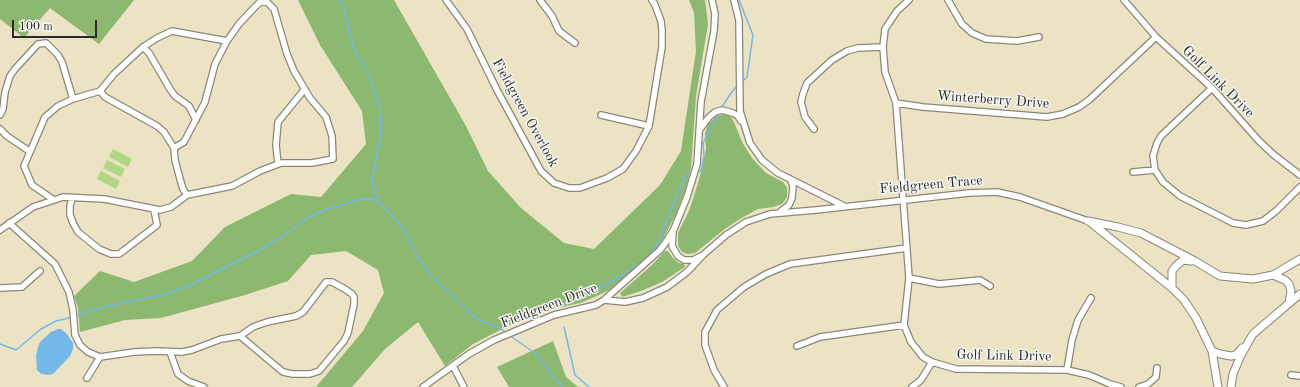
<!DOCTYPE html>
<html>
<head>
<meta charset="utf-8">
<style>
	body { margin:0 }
	#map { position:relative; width:1300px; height:387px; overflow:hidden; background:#ebe3c4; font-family:"Old Standard TT",serif }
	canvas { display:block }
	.scale { position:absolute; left:12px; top:20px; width:85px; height:18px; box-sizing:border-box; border:2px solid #2b2b2b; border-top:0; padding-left:5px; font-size:12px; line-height:14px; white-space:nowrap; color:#2b2b2b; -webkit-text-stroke:3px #f6f6f2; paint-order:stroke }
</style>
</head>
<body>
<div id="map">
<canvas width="1300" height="387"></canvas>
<div class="scale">100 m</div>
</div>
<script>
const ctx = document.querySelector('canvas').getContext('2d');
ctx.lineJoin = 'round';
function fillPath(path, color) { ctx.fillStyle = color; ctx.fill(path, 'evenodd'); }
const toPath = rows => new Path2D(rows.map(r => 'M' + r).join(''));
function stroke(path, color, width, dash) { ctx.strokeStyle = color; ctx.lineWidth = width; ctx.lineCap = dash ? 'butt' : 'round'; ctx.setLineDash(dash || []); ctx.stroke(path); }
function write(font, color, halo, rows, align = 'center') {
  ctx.font = font + ' "Old Standard TT",serif'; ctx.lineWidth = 3; ctx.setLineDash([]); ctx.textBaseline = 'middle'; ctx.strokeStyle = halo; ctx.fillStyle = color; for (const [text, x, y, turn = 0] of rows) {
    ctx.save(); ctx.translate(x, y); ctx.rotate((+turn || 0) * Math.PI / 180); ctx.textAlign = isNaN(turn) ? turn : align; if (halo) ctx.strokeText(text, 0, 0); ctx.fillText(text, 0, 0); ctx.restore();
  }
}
const green = toPath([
	[113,149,132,159,128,167,109,157],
	[107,160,125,169,121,177,103,168],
	[101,171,120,181,116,189,97,179]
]);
const forest = toPath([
	[0,0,134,0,99,44,50,8,24,38,0,19],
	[298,0,394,0,466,126,488,171,521,208,564,243,594,249,660,185,681,151,696,51,694,13,689,0,705,0,708,24,696,96,691,168,685,191,675,216,663,239,653,253,609,290,597,296,580,303,544,311,506,327,473,344,445,366,418,322,385,349,352,387,316,387,363,331,384,293,378,270,346,251,311,255,288,281,245,295,161,318,125,320,80,332,78,308,74,296,100,271,134,282,192,261,225,227,291,194,321,197,366,144,362,111,320,45],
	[724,114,730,116,734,122,742,142,752,158,766,173,783,182,787,188,787,197,782,204,773,207,758,209,740,219,726,228,695,253,688,254,682,252,678,246,678,233,689,211,699,180,706,149,705,133,708,125,715,117],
	[665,251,668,251,673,258,679,263,684,264,685,267,662,282,641,291,622,297,620,293,652,265],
	[553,341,566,377,578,387,509,387,497,367]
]);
const water = toPath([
	[58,329,61,329,66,333,73,343,73,349,70,356,54,373,50,375,41,374,37,370,36,356,38,347,40,342,51,332]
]);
const stream = toPath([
	[339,0,344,9,354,49,370,77,379,106,381,123,380,137,372,180,375,192,379,202,402,227,418,258,433,278,476,318,484,322,498,327,504,331],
	[739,0,753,35,747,77,743,81],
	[722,107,731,93,737,86],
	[698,172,701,171,704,156,703,143,719,114],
	[568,304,621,276,645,260,656,247,685,176,691,174],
	[78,315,107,306,166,294,195,283,256,252,283,236,308,218,325,210,357,200,372,199,379,202],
	[564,327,575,375,589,387],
	[512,337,536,354,562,387],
	[0,344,16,350,41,329,56,321,69,318]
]);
const minor = toPath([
	[446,0,467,29,497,90,541,171,554,183,569,188,580,188,607,178,623,169,636,151,649,126,662,47,662,30,661,21,655,5,652,0],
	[540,0,552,16,559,31,575,43],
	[734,0,739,20,740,111,750,143,762,160,778,173,844,206],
	[909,0,897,11,885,29,883,47,885,72,896,103,909,278,904,325,911,342,923,357,932,362,956,369,1067,370,1089,375,1110,384,1121,387],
	[948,0,962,24,972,33,986,39,1017,41,1039,37],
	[1124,0,1156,37,1212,88,1259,141,1274,155,1300,175],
	[143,47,149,53,170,89,175,96,189,106,196,120],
	[1212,88,1161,136,1157,143,1153,156,1155,170,1163,182,1180,196,1233,223,1246,225,1263,221,1276,211,1300,187],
	[100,91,105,97,114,102,157,126,164,132,174,148],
	[896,103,923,107,1047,117,1063,114,1079,107,1089,100,1156,37],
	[0,115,3,109,5,92,10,76,15,69,38,44,46,43,58,55,62,62,73,99],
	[601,115,649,126],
	[0,129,7,136,29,151],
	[700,129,709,117,715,112,722,110,733,113,738,116,741,121],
	[814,129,805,117,801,102,803,94,807,83,832,60,847,51,858,48,883,47],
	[278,164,276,145,278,122,304,90],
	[1133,172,1155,170],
	[72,198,70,206,70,215,73,223,78,232,99,249,111,254,119,254,127,248,157,225,154,209],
	[54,200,32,185,24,166,45,117,58,106,73,99,100,91,114,74,143,47,157,38,172,31,227,41],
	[780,212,789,205,792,198,793,186,790,179],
	[9,223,55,264,69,292,73,310,75,335,80,345,88,352,100,357],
	[0,230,33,207,63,197,104,199,160,210,171,207,187,195,183,189,180,179,175,160,174,148,184,142,205,102,215,64,227,41,239,24,253,9,259,3,266,1,274,9,287,54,294,71,310,98,326,117,332,136,333,159,312,163,281,163,260,171,232,186,187,195],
	[673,233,672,246,678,256,684,260,693,260,701,256],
	[909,278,939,284,980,280,990,286],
	[0,288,22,287,40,271],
	[604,300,625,302,643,298,667,287,687,272,703,255,726,235,746,222,770,214,816,210,969,193,997,192,1020,197,1088,221],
	[797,346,820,337,904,325],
	[170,352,178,374,188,381,204,387],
	[453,366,464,387],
	[1067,370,1072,340,1078,320,1091,298],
	[1291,375,1300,376],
	[87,378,100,357,134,352,157,351,182,352,192,350,221,339,240,336,253,327,267,322,296,316,303,312,326,282,332,282,345,289,352,294,354,297,354,304,348,333,344,341,319,371,310,374,293,374,283,372,240,336],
	[423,387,469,354,494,340,554,315,596,305,604,300,660,250,666,242,674,229,687,197,697,164,701,102,714,31,715,14,712,0],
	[724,387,714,370,705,345,705,332,717,310,744,287,766,274,790,264,907,248],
	[912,387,921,380,932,362],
	[1139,387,1148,384,1156,377,1157,368]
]);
const tertiary = toPath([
	[1088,221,1118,227,1141,233,1195,261,1220,276,1253,279,1273,275,1300,259],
	[1090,222,1172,288,1184,300,1196,318,1212,351,1218,387],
	[1273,275,1285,280,1289,284,1291,291,1289,303],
	[1172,288,1172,271,1176,266,1183,260,1191,261],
	[1212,351,1220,354,1231,356,1236,355,1242,348],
	[1231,387,1233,374,1241,355,1253,334,1300,294]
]);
const streetNames = [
	["Golf Link Drive",1218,82,45],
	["Winterberry Drive",993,100,4],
	["Fieldgreen Overlook",525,113,61],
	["Fieldgreen Trace",931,185,-5],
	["Fieldgreen Drive",549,306,-21],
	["Golf Link Drive",1004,356,1]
];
fillPath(green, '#b0d782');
fillPath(forest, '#8cb870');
fillPath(water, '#74b8ea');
stroke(stream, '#74b8ea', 1.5);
stroke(minor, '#8b8778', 8);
stroke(tertiary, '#8b8778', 9);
stroke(minor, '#fff', 5.5);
stroke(tertiary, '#fff', 7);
write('14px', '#2b2b2b', '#f6f6f2', streetNames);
</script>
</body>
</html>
